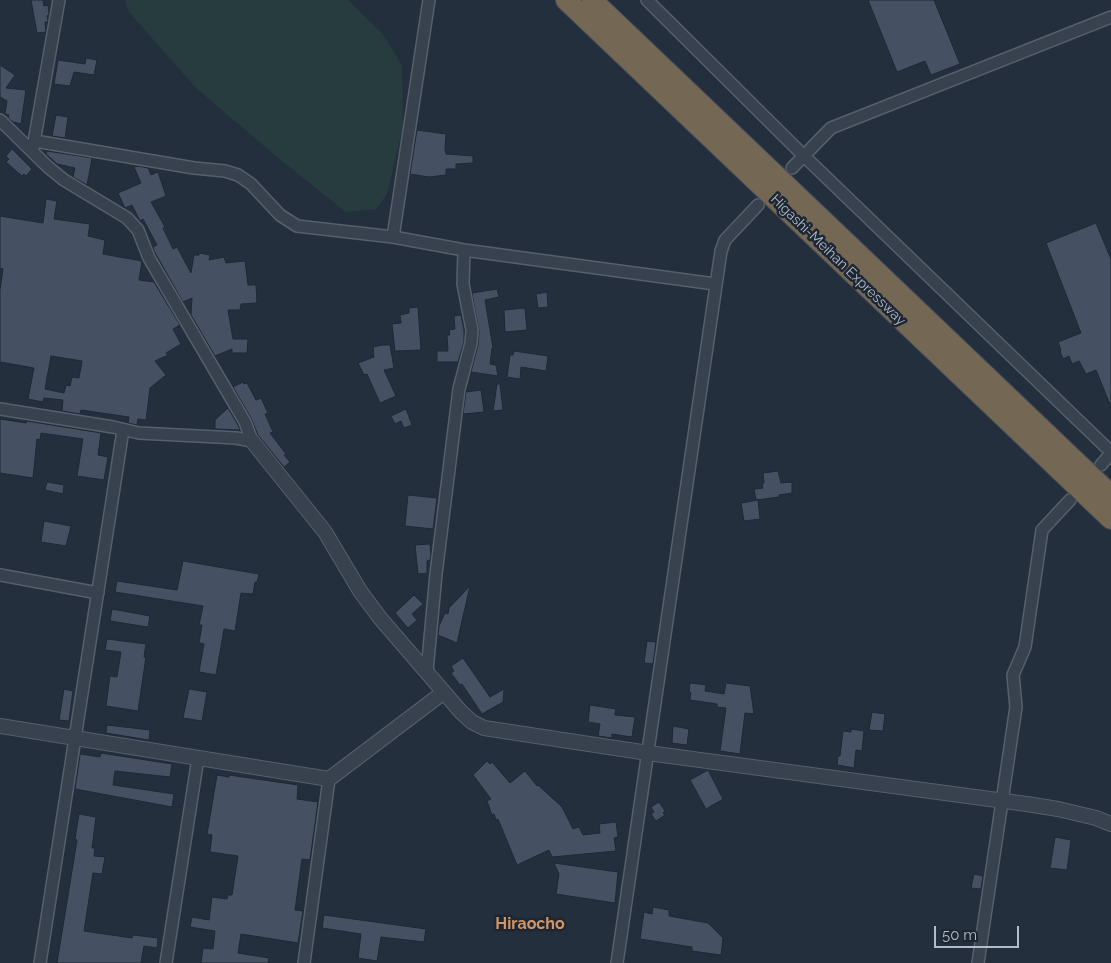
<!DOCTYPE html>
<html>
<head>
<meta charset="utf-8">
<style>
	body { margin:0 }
	#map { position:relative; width:1111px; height:963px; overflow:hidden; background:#242f3e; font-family:Raleway,sans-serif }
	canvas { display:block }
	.scale { position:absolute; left:934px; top:926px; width:85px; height:22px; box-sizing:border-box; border:2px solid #b4bcc9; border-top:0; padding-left:6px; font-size:15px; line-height:18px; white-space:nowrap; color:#b4bcc9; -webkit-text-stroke:4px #1d2633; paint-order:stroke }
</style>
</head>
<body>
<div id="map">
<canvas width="1111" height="963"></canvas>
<div class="scale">50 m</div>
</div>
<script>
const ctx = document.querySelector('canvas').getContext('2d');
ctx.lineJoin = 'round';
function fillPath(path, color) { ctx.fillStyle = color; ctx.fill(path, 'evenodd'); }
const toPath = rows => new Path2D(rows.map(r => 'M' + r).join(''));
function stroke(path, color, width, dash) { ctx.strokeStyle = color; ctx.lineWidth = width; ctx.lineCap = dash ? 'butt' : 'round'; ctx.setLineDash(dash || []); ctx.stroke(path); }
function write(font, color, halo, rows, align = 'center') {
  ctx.font = font + ' Raleway,sans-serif'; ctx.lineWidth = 5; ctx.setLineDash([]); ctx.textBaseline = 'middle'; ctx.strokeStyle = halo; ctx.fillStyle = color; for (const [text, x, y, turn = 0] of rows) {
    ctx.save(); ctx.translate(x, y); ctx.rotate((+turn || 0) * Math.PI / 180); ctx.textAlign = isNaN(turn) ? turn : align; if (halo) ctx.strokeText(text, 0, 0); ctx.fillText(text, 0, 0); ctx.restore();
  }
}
const green = toPath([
	[125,0,348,0,382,33,402,65,403,127,387,194,376,209,346,212,283,162,197,89,128,11]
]);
const building = toPath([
	[31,0,43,0,44,6,48,5,49,14,47,16,48,22,45,22,46,32,37,33,31,0],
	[868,0,934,0,960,64,931,75,925,61,897,72,868,0],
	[86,58,97,60,94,75,74,72,70,86,54,84,58,60,85,64,86,58],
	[0,65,15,75,6,88,26,90,21,124,13,122,8,118,9,115,5,114,7,101,0,97,0,65],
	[56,115,68,117,65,138,52,136,56,115],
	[417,130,446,134,445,150,446,154,473,156,473,163,456,164,456,169,446,169,446,175,429,177,410,174,417,130],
	[12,149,32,169,26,176,24,174,22,176,6,162,9,159,6,156,12,149],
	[47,151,92,158,87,185,73,177,75,168,57,164,46,154,47,151],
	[138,166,148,168,151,175,158,172,166,196,151,202,165,227,163,228,173,249,177,247,191,273,194,255,199,255,199,253,210,255,209,260,224,257,226,263,245,261,248,285,256,285,257,303,241,304,240,310,228,310,233,339,248,339,247,353,232,353,232,349,215,356,191,315,192,298,183,302,154,251,153,247,157,245,143,219,140,221,132,205,125,208,118,193,141,183,134,167,138,166],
	[46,199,57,201,54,219,90,224,88,236,105,240,103,254,142,261,139,280,154,282,180,325,173,329,181,344,166,353,168,355,155,361,166,375,150,388,146,420,138,419,137,425,128,423,129,417,81,410,80,414,62,411,63,400,44,398,43,402,28,399,34,368,0,362,0,290,3,269,0,268,0,216,43,223,46,199],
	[51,356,82,361,79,378,72,377,70,386,66,385,64,393,45,389,51,356],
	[1096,223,1111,259,1111,407,1096,370,1086,374,1079,361,1072,364,1069,356,1063,359,1060,351,1061,350,1058,342,1081,333,1046,243,1096,223],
	[497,289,499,297,485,300,493,348,492,348,490,364,496,365,498,376,471,372,478,345,479,331,472,293,497,289],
	[547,292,548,307,538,308,536,294,547,292],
	[418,307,421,350,395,351,392,324,401,323,400,315,409,313,409,308,418,307],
	[525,308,527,330,505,332,504,310,525,308],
	[461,315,464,330,464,342,458,362,437,362,437,351,448,351,447,335,450,335,449,330,455,329,454,316,461,315],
	[382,345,390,345,394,368,384,370,396,396,380,403,367,374,364,375,358,363,374,357,373,347,382,345],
	[514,351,548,356,546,371,521,367,520,379,507,377,510,355,513,355,514,351],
	[243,382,244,384,247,383,256,400,261,398,268,413,265,414,273,432,270,433,286,454,284,455,290,462,284,467,258,435,251,418,233,387,243,382],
	[497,384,500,384,503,410,493,411,497,384],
	[481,390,484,412,463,414,466,392,481,390],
	[228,408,238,425,240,430,215,429,215,420,228,408],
	[406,409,412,425,404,428,401,421,395,424,391,416,406,409],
	[0,419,26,423,27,421,101,433,98,455,108,457,104,480,77,476,83,439,41,433,40,440,37,439,33,478,0,473,0,419],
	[778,471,781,483,792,482,792,493,779,495,779,497,756,500,754,489,763,488,762,484,764,483,763,473,778,471],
	[47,482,64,485,63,494,45,490,47,482],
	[408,495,437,498,433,529,405,526,408,495],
	[758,500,760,519,744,521,741,503,758,500],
	[44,521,71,526,66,546,41,542,44,521],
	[430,544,431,555,430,560,427,561,427,573,418,574,415,545,430,544],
	[183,561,259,574,257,582,255,582,253,594,241,593,235,631,224,629,216,675,199,672,204,644,199,643,202,625,199,625,203,606,115,592,117,581,177,590,183,561],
	[470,586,457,643,438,635,439,626,445,613,448,614,449,608,470,586],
	[414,595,423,604,412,614,417,620,408,628,395,613,414,595],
	[112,609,150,616,148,627,110,621,112,609],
	[107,639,146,644,144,657,146,657,138,711,106,706,110,676,117,677,121,652,105,650,107,639],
	[647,641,656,642,653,664,644,663,647,641],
	[463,658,490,697,504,689,503,702,482,714,462,684,460,685,451,673,454,671,451,666,463,658],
	[690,683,706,685,705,691,724,694,726,683,750,686,754,714,745,713,740,754,720,751,726,708,717,707,717,704,690,700,691,693,689,692,690,683],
	[64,689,73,691,69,721,59,720,64,689],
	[189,689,207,692,202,721,183,718,189,689],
	[590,705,616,709,615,715,635,717,632,737,612,734,612,738,598,736,600,724,588,722,590,705],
	[872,712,885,714,883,731,869,730,872,712],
	[107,725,150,730,149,740,106,733,107,725],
	[673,726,689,729,687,745,672,743,673,726],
	[851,729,864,731,862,751,856,750,854,768,837,765,838,756,840,756,843,731,851,732,851,729],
	[101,753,172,764,170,777,115,771,113,785,174,794,172,807,75,789,80,755,81,754,100,757,101,753],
	[487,761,490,764,492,762,510,783,525,771,537,786,538,785,562,807,573,829,579,827,583,835,600,833,599,824,616,822,618,837,614,838,616,851,552,857,549,850,517,865,498,819,496,820,494,814,492,815,487,801,491,799,473,775,487,761],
	[708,770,723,799,706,809,690,780,708,770],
	[217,775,229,777,229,775,298,785,297,799,318,802,310,860,302,859,295,910,303,911,298,943,241,934,238,953,269,958,268,963,201,963,203,948,213,949,215,931,190,927,192,917,209,920,212,897,227,899,228,895,232,895,238,856,210,852,212,835,207,834,217,775],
	[659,802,665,811,663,813,665,815,656,821,651,814,654,812,651,807,659,802],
	[79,814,96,817,92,848,95,848,94,856,105,857,102,874,93,873,84,931,132,938,133,935,158,938,157,948,144,946,141,963,57,963,77,840,75,839,79,814],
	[1055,837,1071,840,1067,870,1050,868,1055,837],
	[554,863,618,872,615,903,556,894,559,874,554,863],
	[974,874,983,876,981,889,971,888,974,874],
	[653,907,669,910,669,916,708,923,723,938,721,955,692,951,692,947,640,939,644,912,652,914,653,907],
	[324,915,426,929,424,942,381,937,377,961,358,958,361,934,322,928,324,915]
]);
const minor = toPath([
	[647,0,803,155,1111,452],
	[0,120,48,167,64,180,127,218,138,230,149,258,245,422,252,441],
	[35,141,194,168,225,171,238,175,251,184,280,215,297,226,393,237,464,250,715,284],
	[33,148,59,0],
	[792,168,831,128,1111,17],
	[393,237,429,0],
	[0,409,113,427,139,433,236,438,252,441],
	[1101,465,1111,453],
	[0,575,98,593],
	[427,671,436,574,459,389,471,343,472,330,463,284,464,250],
	[40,963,123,430],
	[166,963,198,758],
	[304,963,329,779],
	[617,963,721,251,725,240,758,205],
	[978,963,1016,707,1013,675,1025,647,1042,530,1070,500]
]);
const tertiary = toPath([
	[252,441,325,532,360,591,380,618,461,712,472,722,484,728,648,753,1027,804,1058,809,1096,818,1111,824],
	[0,726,329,779,444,692]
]);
const motorway = toPath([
	[566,0,1111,519],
	[592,0,1111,495]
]);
const streetNames = [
	["Higashi-Meihan Expressway",838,260,44]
];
const quarterNames = [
	["Hiraocho",530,924]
];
fillPath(green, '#263c3f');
fillPath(building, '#455162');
stroke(building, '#1f2835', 1);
stroke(minor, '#565f6c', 14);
stroke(tertiary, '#565f6c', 16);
stroke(motorway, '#434c59', 22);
stroke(minor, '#38414e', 11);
stroke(tertiary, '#38414e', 14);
stroke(motorway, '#746855', 20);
write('14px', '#b4bcc9', '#1d2633', streetNames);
write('bold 16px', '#d59563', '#1d2633', quarterNames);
</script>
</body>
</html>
